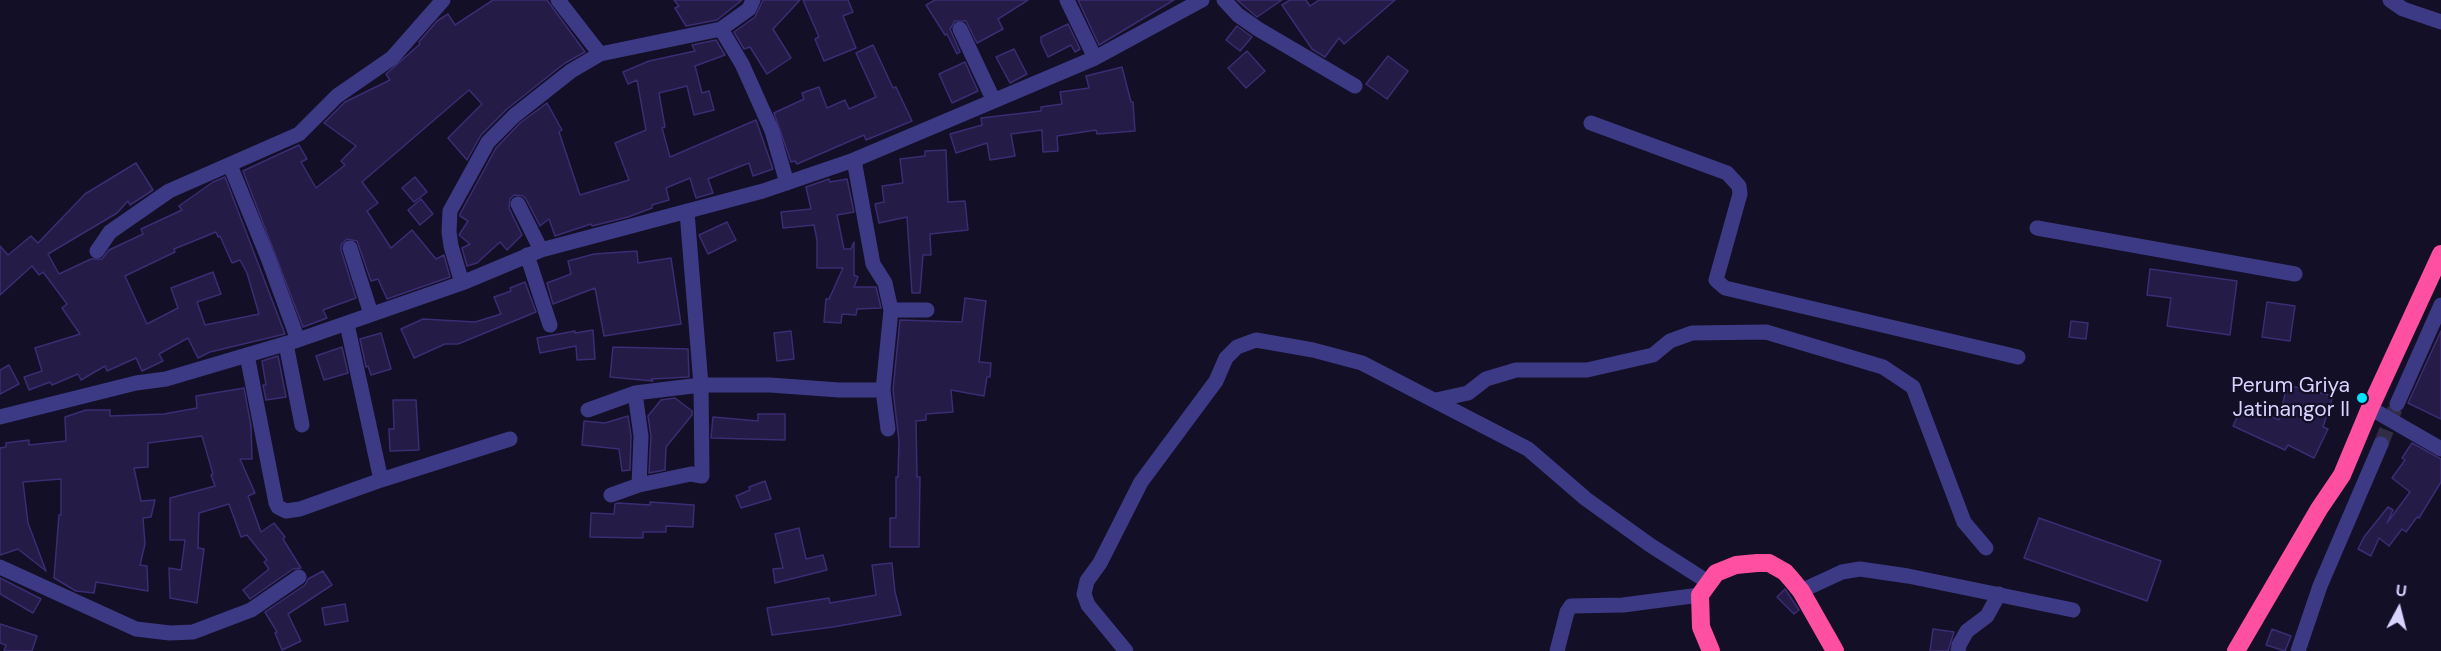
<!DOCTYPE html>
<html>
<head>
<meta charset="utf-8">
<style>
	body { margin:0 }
	#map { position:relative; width:2441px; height:651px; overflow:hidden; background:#130f26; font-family:"DM Sans",sans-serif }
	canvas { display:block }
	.north { position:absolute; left:2369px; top:579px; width:60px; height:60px; -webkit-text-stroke:4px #130f26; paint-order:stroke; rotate:7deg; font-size:16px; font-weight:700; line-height:24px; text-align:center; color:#d9d4ff }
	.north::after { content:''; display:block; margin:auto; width:21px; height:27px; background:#d9d4ff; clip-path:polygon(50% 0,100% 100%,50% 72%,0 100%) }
</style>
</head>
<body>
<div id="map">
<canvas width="2441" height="651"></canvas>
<div class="north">U</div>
</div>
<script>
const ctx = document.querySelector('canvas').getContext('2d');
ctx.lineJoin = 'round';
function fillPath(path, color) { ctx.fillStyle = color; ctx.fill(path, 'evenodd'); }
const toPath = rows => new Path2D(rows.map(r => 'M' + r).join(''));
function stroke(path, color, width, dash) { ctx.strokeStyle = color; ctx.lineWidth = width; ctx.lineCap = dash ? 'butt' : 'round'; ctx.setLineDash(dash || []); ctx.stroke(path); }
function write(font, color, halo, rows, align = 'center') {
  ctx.font = font + ' "DM Sans",sans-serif'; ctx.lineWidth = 4.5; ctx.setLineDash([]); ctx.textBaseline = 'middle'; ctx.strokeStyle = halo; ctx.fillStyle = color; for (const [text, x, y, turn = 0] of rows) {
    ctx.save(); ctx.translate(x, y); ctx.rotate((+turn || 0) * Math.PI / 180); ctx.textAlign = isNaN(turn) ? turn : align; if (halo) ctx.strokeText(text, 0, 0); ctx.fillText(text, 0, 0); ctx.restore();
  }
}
const building = toPath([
	[493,0,547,0,585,52,565,63,507,109,481,135,467,160,448,138,482,104,469,90,362,182,378,203,367,211,391,248,412,230,436,259,444,255,450,277,387,299,378,279,371,281,357,241,347,239,341,245,341,250,356,298,323,310,327,318,303,327,243,171,299,145,307,159,301,162,316,188,345,165,341,161,356,146,324,123,345,102,390,80,386,74,420,44,419,42,437,21,448,14,455,25,493,0],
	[674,0,742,0,717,20,686,26,675,8,679,6,674,0],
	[763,0,800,0,773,29,791,58,767,74,750,47,744,49,734,32,755,17,763,0],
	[803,0,848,0,853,12,843,16,856,48,824,61,815,39,819,37,803,0],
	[935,0,1028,0,998,19,1003,29,977,43,966,21,955,21,950,29,960,52,957,54,947,34,945,35,926,5,935,0],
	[1078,0,1174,0,1099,45,1078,0],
	[1237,0,1282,0,1257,17,1237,0],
	[1290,0,1306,0,1310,6,1319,0,1395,0,1344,44,1339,38,1325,57,1312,49,1282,5,1290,0],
	[1068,24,1080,49,1075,52,1071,45,1048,57,1041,42,1041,37,1068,24],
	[1237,26,1252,37,1240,51,1226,40,1237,26],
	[716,40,725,55,695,66,702,93,709,91,714,110,694,115,687,86,659,93,665,127,662,128,670,157,756,120,773,169,753,176,749,163,708,179,713,193,696,198,690,178,666,188,669,200,652,205,652,208,628,217,592,226,591,224,555,236,549,219,540,226,526,199,523,196,514,195,510,199,509,208,522,235,507,250,500,242,477,263,467,266,462,248,470,244,459,235,468,221,460,216,460,214,496,148,520,123,547,103,562,130,559,132,580,195,629,180,615,143,646,130,637,80,628,84,623,72,649,61,695,51,692,45,716,40],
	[873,45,893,88,896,87,912,121,866,140,864,135,797,164,795,161,791,162,774,113,804,99,802,93,819,87,827,108,845,100,849,109,876,97,856,53,873,45],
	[1014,49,1027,74,1010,83,996,57,1014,49],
	[1247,51,1265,71,1246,88,1228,68,1247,51],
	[1388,56,1408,71,1387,99,1366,84,1388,56],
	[965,62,978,91,952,103,939,74,965,62],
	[1122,67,1131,102,1133,102,1135,131,1097,134,1096,130,1057,136,1058,151,1043,152,1042,130,1011,134,1015,156,990,160,987,143,956,153,950,134,982,125,981,118,1041,111,1041,107,1062,104,1060,92,1089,88,1086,76,1122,67],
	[946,150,948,202,965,201,968,230,930,234,931,255,923,255,920,293,912,293,907,217,879,223,875,204,884,202,882,186,903,183,900,159,925,156,925,151,946,150],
	[136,163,153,190,130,205,128,201,117,213,48,254,59,274,91,259,102,259,109,250,143,234,141,229,182,210,179,206,213,182,225,177,285,334,210,352,198,358,188,338,159,354,163,361,142,371,136,358,107,371,105,366,81,380,78,374,52,385,50,382,29,390,24,377,42,371,35,348,80,334,62,308,67,304,43,272,39,275,32,266,0,295,0,246,8,255,31,236,38,243,85,194,136,163],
	[216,232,218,237,220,236,232,263,240,260,247,273,259,314,205,325,197,302,221,294,213,272,171,288,178,308,147,324,125,276,175,252,174,249,216,232],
	[415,177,427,192,414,202,402,188,415,177],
	[829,179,830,182,847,179,854,212,837,215,844,249,851,249,854,242,854,275,858,277,854,287,876,287,881,308,857,309,856,315,842,314,841,323,824,322,826,299,829,299,843,268,817,268,817,240,814,225,783,228,781,212,811,209,806,187,829,179],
	[421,199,433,214,420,225,408,210,421,199],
	[727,222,736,240,708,254,699,235,727,222],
	[637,251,638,263,671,258,681,324,604,336,595,288,553,304,547,283,571,274,568,261,594,254,637,251],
	[2150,269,2237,281,2230,335,2167,326,2171,298,2147,295,2150,269],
	[525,282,536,312,458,344,445,344,414,358,401,329,423,319,475,322,501,314,494,297,511,291,510,288,525,282],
	[965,298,986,301,979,362,991,363,990,377,987,377,984,396,951,390,953,412,926,414,926,420,916,421,917,477,920,477,919,547,890,547,890,518,896,518,896,477,898,477,899,441,893,390,900,320,962,322,965,298],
	[2267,302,2295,306,2290,341,2262,337,2267,302],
	[2071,321,2088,323,2086,339,2069,337,2071,321],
	[593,330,595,359,577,360,576,346,540,353,537,338,575,331,575,333,593,330],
	[791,331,794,359,777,361,774,333,791,331],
	[2441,331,2441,419,2408,403,2441,331],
	[381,333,391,369,371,375,368,366,366,367,360,339,381,333],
	[342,347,348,373,324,380,316,356,342,347],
	[613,347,688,349,689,377,651,379,653,381,610,377,613,347],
	[278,356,286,397,266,400,263,385,266,385,262,361,278,356],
	[9,365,19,384,0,394,0,370,9,365],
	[2287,385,2333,396,2323,427,2328,429,2314,458,2288,445,2285,450,2233,426,2243,404,2279,420,2287,385],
	[244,388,251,426,252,459,240,459,255,493,248,496,261,532,274,523,285,537,283,539,301,568,293,569,250,599,243,590,269,569,264,562,267,560,247,535,241,537,229,504,199,513,198,548,204,549,197,603,170,598,169,568,181,570,185,540,170,540,170,498,215,486,211,475,213,474,202,436,148,443,148,467,134,468,141,501,155,500,151,517,143,518,145,544,140,565,147,566,148,591,96,582,94,593,76,591,54,578,59,515,61,515,61,479,23,482,28,523,46,571,18,549,0,555,0,448,6,447,6,443,29,440,29,445,66,441,65,417,86,410,110,410,110,416,164,414,197,408,196,396,244,388],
	[675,398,692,411,692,415,666,447,665,470,649,473,651,436,648,416,661,400,675,398],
	[393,400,416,400,419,450,390,451,389,429,394,429,393,400],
	[758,414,785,414,785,440,711,438,713,417,758,421,758,414],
	[628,416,631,436,630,470,622,471,619,449,582,445,584,421,605,423,628,416],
	[2412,443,2441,459,2441,482,2419,518,2417,517,2406,532,2402,529,2389,546,2379,538,2371,556,2358,549,2364,537,2388,507,2393,510,2387,523,2410,492,2392,478,2405,460,2402,458,2412,443],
	[765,481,771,499,741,508,736,496,750,490,749,487,765,481],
	[650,502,694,505,693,527,666,526,666,532,643,532,643,538,590,537,591,513,614,514,615,504,618,503,650,505,650,502],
	[2039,518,2161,561,2147,601,2024,558,2039,518],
	[799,528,806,559,823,555,827,570,775,583,773,569,783,568,775,534,799,528],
	[892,563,895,592,901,615,833,627,772,635,767,608,829,598,830,603,876,595,872,565,892,563],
	[323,571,332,585,288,614,301,641,282,650,275,633,277,632,265,612,305,585,308,579,323,571],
	[0,578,41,599,33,613,0,594,0,578],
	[1785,589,1799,610,1794,614,1777,597,1785,589],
	[345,604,348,621,325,625,322,608,345,604],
	[0,624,37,636,32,651,4,651,6,645,0,643,0,624],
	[1933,629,1954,632,1948,651,1930,651,1933,629],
	[2272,629,2291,636,2285,651,2266,645,2272,629]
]);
const minorTunnel = toPath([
	[2381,444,2397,404]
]);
const minor = toPath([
	[558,0,600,54],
	[1067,0,1095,58],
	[1224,0,1238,15,1258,29,1355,86],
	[2390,0,2403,9,2441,22],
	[721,29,742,64,772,131,787,183],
	[960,29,994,101],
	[1591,123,1727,173,1739,186,1740,194,1716,280,1725,288,2018,357],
	[854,160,873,264,885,283,891,310,883,390,888,429],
	[230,165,268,258,298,340],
	[518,204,541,250],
	[2037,228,2295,274],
	[350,248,371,314],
	[97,251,110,232,169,191,299,134,337,96,392,58,443,0],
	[527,255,550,325],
	[462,283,451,246,449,232,450,211,488,142,514,116,571,71,600,54,721,29,749,9,753,0],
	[891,310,927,310],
	[347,324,381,480],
	[286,344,302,425],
	[247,355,276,503,278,507,286,511,300,509,381,480,510,439],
	[635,393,641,436,639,485],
	[1436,400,1468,393,1486,379,1516,370,1587,370,1653,355,1670,341,1692,333,1766,332,1883,367,1913,387,1964,522,1986,548],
	[2397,404,2441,305],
	[2370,408,2441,449],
	[588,410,635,393,701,385,770,385,839,390,883,390],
	[0,417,136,383,166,379,298,340,462,283,541,250,763,191,854,160,1095,58,1202,0],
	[611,495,639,485,691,474,702,476,701,385,687,212],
	[0,567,136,629,170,633,193,632,251,610,299,577],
	[1801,591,1842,572,1860,569,1908,576,2073,610],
	[1126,651,1088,605,1084,594,1087,581,1100,563,1141,482,1216,381,1226,358,1237,347,1256,340,1313,350,1362,363,1528,449,1586,499,1650,545,1708,582],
	[1557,651,1567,612,1571,606,1623,605,1700,595],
	[1958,651,1959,645,1967,631,1987,616,1999,594],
	[2298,651,2320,586,2381,444]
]);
const highway = toPath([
	[1711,651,1701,627,1700,595,1716,573,1736,565,1757,563,1769,563,1785,572,1792,580,1801,591,1835,651],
	[2236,651,2319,509,2342,475,2370,408,2441,254]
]);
const markers = [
	[2362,398,6,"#00e5ff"]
];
const poiNames = [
	["Perum Griya",2350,386],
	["Jatinangor II",2350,410]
];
fillPath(building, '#241b47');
stroke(building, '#3b2d73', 1.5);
stroke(minorTunnel, '#312d47', 15, [15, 8]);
stroke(minor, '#3d3a85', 15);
stroke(highway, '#ff4fa3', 18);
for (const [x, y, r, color] of markers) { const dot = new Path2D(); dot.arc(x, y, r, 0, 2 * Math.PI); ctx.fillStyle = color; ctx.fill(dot); stroke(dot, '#130f26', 2); }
write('21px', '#d9d4ff', '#130f26', poiNames, 'right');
</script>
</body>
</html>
